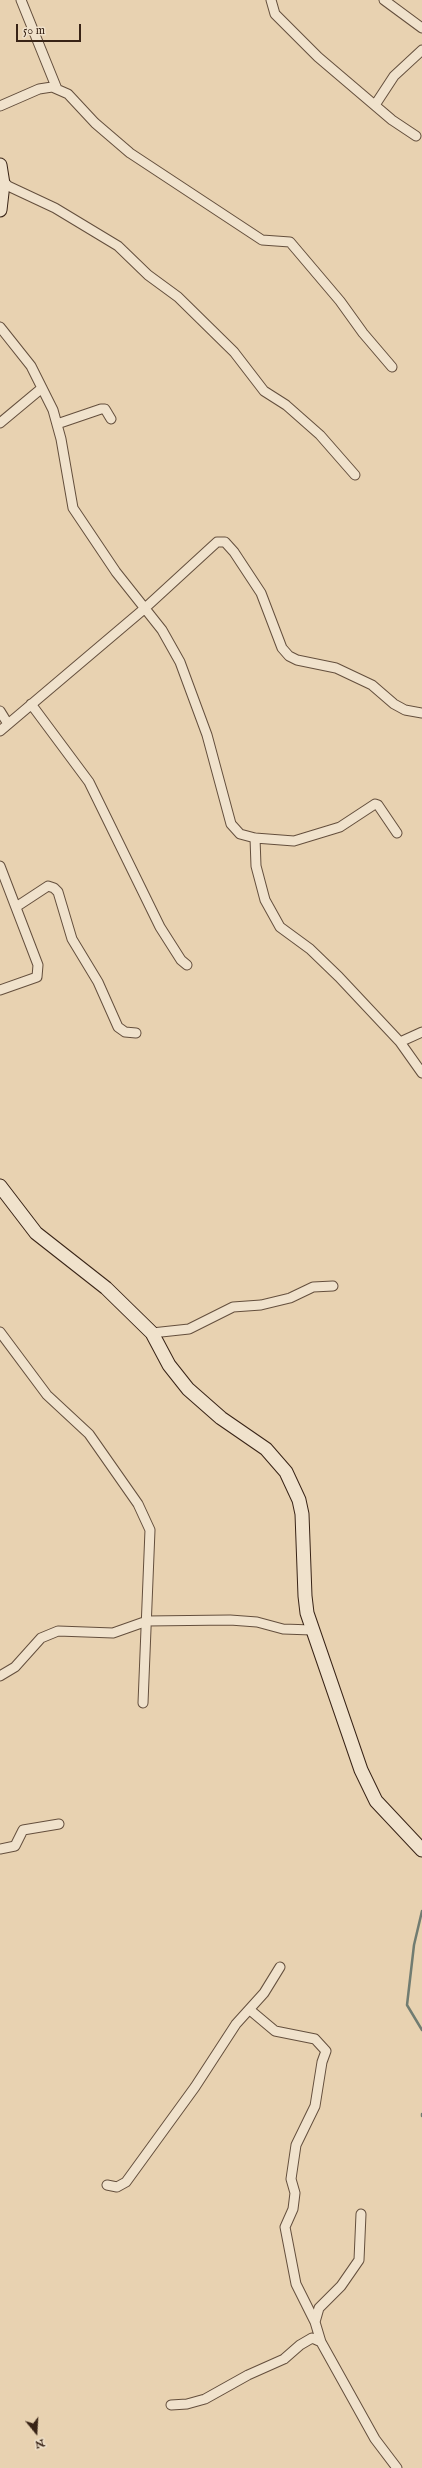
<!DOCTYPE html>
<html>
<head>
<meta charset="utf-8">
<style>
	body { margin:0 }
	#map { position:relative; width:422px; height:2468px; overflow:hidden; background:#e8d2b1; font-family:"IM FELL English",serif }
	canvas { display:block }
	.north { position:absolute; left:16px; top:2412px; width:40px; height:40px; -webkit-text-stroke:3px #f0e2cc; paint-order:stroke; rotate:162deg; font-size:11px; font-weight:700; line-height:16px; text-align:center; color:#382316 }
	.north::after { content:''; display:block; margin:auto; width:14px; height:18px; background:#382316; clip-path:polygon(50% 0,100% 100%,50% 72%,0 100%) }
	.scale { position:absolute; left:16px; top:24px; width:65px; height:18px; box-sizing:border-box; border:2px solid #382316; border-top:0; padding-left:5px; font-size:12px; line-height:14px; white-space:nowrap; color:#382316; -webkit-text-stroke:3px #f0e2cc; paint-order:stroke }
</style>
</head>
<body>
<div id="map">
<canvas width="422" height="2468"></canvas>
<div class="north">N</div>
<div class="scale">50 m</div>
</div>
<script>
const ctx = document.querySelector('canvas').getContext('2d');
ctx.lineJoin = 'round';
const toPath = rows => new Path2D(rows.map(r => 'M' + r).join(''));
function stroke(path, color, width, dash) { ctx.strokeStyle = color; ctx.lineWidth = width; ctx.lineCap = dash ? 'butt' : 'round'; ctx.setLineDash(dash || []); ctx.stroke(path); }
const stream = toPath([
	[422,1911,414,1945,407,2005,422,2030],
	[422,2114,422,2116]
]);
const street = toPath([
	[21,0,57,89],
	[271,0,275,14,318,57,392,120,416,136],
	[384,0,422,28],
	[375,105,394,76,422,50],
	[0,106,39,89,52,87,68,94,95,123,130,153,262,240,290,242,340,301,363,333,392,367],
	[3,181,8,186,55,208,118,246,148,275,178,297,234,352,264,391,286,405,320,435,355,475],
	[0,327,31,366,53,410,61,439,73,508,116,572,162,630,180,662,207,735,231,824,240,834,255,838,294,841,340,827,375,804,378,805,397,833],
	[0,423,42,388],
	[57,424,101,409,105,409,111,419],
	[31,704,89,782,160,927,181,960,187,965],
	[0,711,8,724],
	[0,731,144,609,217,542,225,542,234,552,261,593,282,648,289,656,297,660,336,668,372,685,394,704,405,710,422,713],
	[255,838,256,866,265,900,280,927,310,949,339,977,400,1042,422,1073],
	[0,866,38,965,37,977,0,990],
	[16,907,48,886,54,888,58,892,72,939,98,982,118,1027,125,1032,136,1033],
	[400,1042,422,1032],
	[0,1332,47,1395,89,1434,138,1504,150,1530,143,1703],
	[152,1333,189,1329,233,1307,261,1305,290,1298,313,1287,333,1286],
	[0,1676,15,1667,41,1638,58,1631,113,1633,147,1621,230,1620,257,1622,283,1629,312,1630],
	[0,1849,15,1846,23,1830,59,1824],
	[250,2010,275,2031,315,2039,326,2051,322,2062,315,2106,296,2145,291,2179,295,2193,293,2209,285,2227,296,2284,315,2322],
	[107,2185,117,2187,126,2182,195,2087,236,2024,264,1993,280,1967],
	[361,2214,359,2260,341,2286,319,2308,315,2322,321,2342,375,2439,397,2468],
	[171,2405,187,2404,205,2399,248,2375,284,2359,300,2345,312,2338,321,2342]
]);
const secondary = toPath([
	[0,165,3,184,0,210],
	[0,1186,36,1233,106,1288,152,1333,169,1365,188,1389,221,1418,266,1449,286,1472,299,1500,302,1514,305,1596,307,1613,361,1770,376,1801,422,1850]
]);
stroke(stream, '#717c71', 2.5);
stroke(street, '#644f3d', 11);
stroke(secondary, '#382316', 15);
stroke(street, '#f0e2cc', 9);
stroke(secondary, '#f0e2cc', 13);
</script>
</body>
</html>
